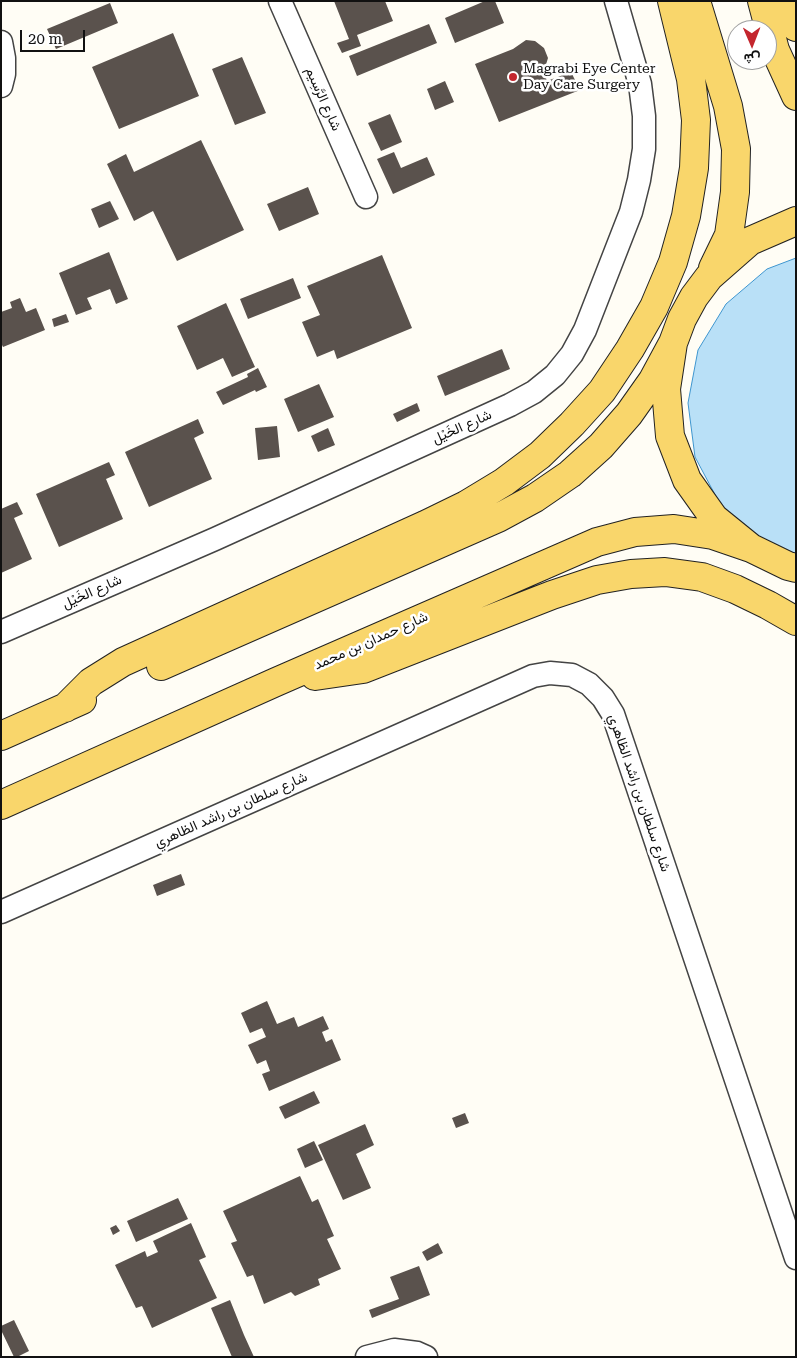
<!DOCTYPE html>
<html>
<head>
<meta charset="utf-8">
<style>
	body { margin:0 }
	#map { position:relative; width:797px; height:1358px; overflow:hidden; background:#fffdf5; font-family:"Roboto Serif",Vazirmatn,serif }
	canvas { display:block }
	.frame { position:absolute; inset:0; border:2px solid #111; pointer-events:none }
	.north { position:absolute; left:727px; top:20px; width:50px; height:50px; box-sizing:border-box; background:#fff; border:1px solid #a0a0a0; border-radius:50%; rotate:179deg; font-size:14px; font-weight:700; line-height:20px; text-align:center; color:#111 }
	.north::after { content:''; display:block; margin:auto; width:18px; height:22px; background:#c4262e; clip-path:polygon(50% 0,100% 100%,50% 72%,0 100%) }
	.scale { position:absolute; left:20px; top:30px; width:65px; height:22px; box-sizing:border-box; border:2px solid #111; border-top:0; padding-left:6px; font-size:15px; line-height:18px; white-space:nowrap; color:#111; -webkit-text-stroke:4px #fff; paint-order:stroke }
</style>
</head>
<body>
<div id="map">
<canvas width="797" height="1358"></canvas>
<div class="frame"></div>
<div class="north">ش</div>
<div class="scale">20 m</div>
</div>
<script>
const ctx = document.querySelector('canvas').getContext('2d');
ctx.lineJoin = 'round';
function fillPath(path, color) { ctx.fillStyle = color; ctx.fill(path, 'evenodd'); }
const toPath = rows => new Path2D(rows.map(r => 'M' + r).join(''));
function stroke(path, color, width, dash) { ctx.strokeStyle = color; ctx.lineWidth = width; ctx.lineCap = dash ? 'butt' : 'round'; ctx.setLineDash(dash || []); ctx.stroke(path); }
function write(font, color, halo, rows, align = 'center') {
  ctx.font = font + ' "Roboto Serif",Vazirmatn,serif'; ctx.lineWidth = 5; ctx.setLineDash([]); ctx.textBaseline = 'middle'; ctx.strokeStyle = halo; ctx.fillStyle = color; for (const [text, x, y, turn = 0] of rows) {
    ctx.save(); ctx.translate(x, y); ctx.rotate((+turn || 0) * Math.PI / 180); ctx.textAlign = isNaN(turn) ? turn : align; if (halo) ctx.strokeText(text, 0, 0); ctx.fillText(text, 0, 0); ctx.restore();
  }
}
const water = toPath([
	[796,258,796,557,760,541,720,504,695,457,688,403,698,350,726,304,767,269,796,258]
]);
const building = toPath([
	[334,1,385,1,393,21,357,35,361,46,342,53,337,43,349,39],
	[485,1,495,1,504,23,455,43,445,18],
	[110,3,118,23,56,49,47,29],
	[429,24,437,43,357,76,349,56],
	[173,33,199,96,119,129,92,67],
	[526,40,535,41,544,48,548,58,544,71,547,81,571,72,580,90,499,122,475,64,513,49],
	[242,57,266,113,235,125,212,69],
	[445,81,454,102,435,110,427,89],
	[390,114,402,142,381,151,368,123],
	[201,140,244,230,177,261,153,211,134,221,107,164,126,154,134,172],
	[394,152,401,168,427,157,435,175,393,194,377,159],
	[308,187,319,214,279,231,267,204],
	[110,201,119,219,99,228,91,209],
	[109,252,128,299,116,304,110,289,87,298,92,309,76,315,59,273],
	[382,255,412,328,337,359,334,350,317,357,302,322,320,315,307,286],
	[293,278,301,298,248,319,240,299],
	[20,298,26,312,36,308,45,330,3,347,1,343,1,312,12,308,10,302],
	[226,303,255,367,232,377,223,358,197,370,177,326],
	[66,314,69,322,54,327,52,319],
	[502,349,510,369,445,396,437,376],
	[258,368,267,387,256,392,255,390,223,405,216,392,248,377,247,374],
	[319,384,334,417,298,432,284,399],
	[417,403,420,411,397,422,393,414],
	[198,419,204,433,194,438,212,479,149,507,125,452],
	[277,426,280,457,258,460,255,428],
	[328,428,335,445,318,452,311,436],
	[109,462,115,475,106,479,123,519,59,547,36,494],
	[17,502,23,514,14,518,32,559,1,573,1,509],
	[181,874,185,885,157,896,153,885],
	[267,1001,277,1024,294,1017,298,1027,323,1016,329,1029,322,1032,326,1042,332,1039,341,1060,269,1091,262,1074,270,1071,266,1060,257,1064,248,1045,266,1037,262,1028,250,1033,241,1013],
	[314,1091,320,1103,285,1119,279,1107],
	[465,1113,469,1123,456,1128,452,1118],
	[365,1124,374,1145,356,1154,371,1188,343,1200,318,1145],
	[314,1141,323,1160,305,1168,297,1149],
	[300,1176,312,1202,318,1199,334,1236,327,1239,341,1269,318,1279,320,1285,295,1296,291,1292,264,1304,253,1275,247,1277,231,1243,237,1241,223,1211],
	[178,1198,188,1219,136,1242,127,1221],
	[191,1223,206,1257,199,1260,217,1298,152,1328,142,1306,136,1308,115,1265,145,1251,147,1257,158,1252,153,1241],
	[116,1225,120,1231,113,1235,110,1228],
	[438,1243,443,1253,427,1261,422,1252],
	[419,1266,430,1295,372,1318,369,1310,399,1299,390,1277],
	[230,1300,244,1335,254,1357,232,1357,211,1308],
	[14,1320,29,1351,17,1357,14,1357,1,1330,1,1326]
]);
const minor = toPath([
	[280,1,366,197],
	[1,42,4,58,4,74,1,86],
	[1,632,215,539,510,405,534,392,555,375,572,354,585,330,631,212,639,180,644,149,644,116,640,84,616,1],
	[1,912,533,676,550,673,572,675,589,684,603,698,613,714,796,1258],
	[367,1357,394,1350,417,1353,426,1357]
]);
const major = toPath([
	[696,1,728,106,736,149,735,192,729,235,713,268],
	[762,1,775,50,796,96],
	[786,1,796,27],
	[796,221,750,241,709,277,694,297,682,319,673,343,666,389,670,436,687,480,714,518,751,548,788,566,796,568],
	[161,666,498,518,535,498,570,474,601,446,629,414,653,380,673,343],
	[315,676,363,669,552,595,597,580,631,574,665,572,702,577,735,589,768,605,796,621],
	[65,708,91,682,123,662,425,525,466,505,504,482,540,455,572,424,602,391,630,349,654,307,673,262,686,216,694,168,696,120,691,79,672,1],
	[1,736,82,700],
	[1,805,276,682,597,542,635,532,674,529,713,535,751,548]
]);
const markers = [
	[513,77,5,"#c4262e"]
];
const poiNames = [
	["Magrabi Eye Center",523,69],
	["Day Care Surgery",523,85]
];
const streetNames = [
	["شارع الرَّسِيم",323,99,66],
	["شارع الخَيْل",462,427,-24],
	["شارع الخَيْل",92,592,-24],
	["شارع حمدان بن محمد",371,641,-24],
	["شارع سلطان بن راشد الظاهري",639,793,71],
	["شارع سلطان بن راشد الظاهري",231,810,-24]
];
fillPath(water, '#b9e0f7');
stroke(water, '#3f96cf', 1);
fillPath(building, '#5a524d');
stroke(minor, '#444', 25);
stroke(major, '#222', 30);
stroke(minor, '#fff', 22);
stroke(major, '#f9d66b', 28);
for (const [x, y, r, color] of markers) { const dot = new Path2D(); dot.arc(x, y, r, 0, 2 * Math.PI); ctx.fillStyle = color; ctx.fill(dot); stroke(dot, '#fff', 2); }
write('14px', '#111', '#fff', poiNames, 'left');
write('14px', '#111', '#fff', streetNames);
</script>
</body>
</html>
